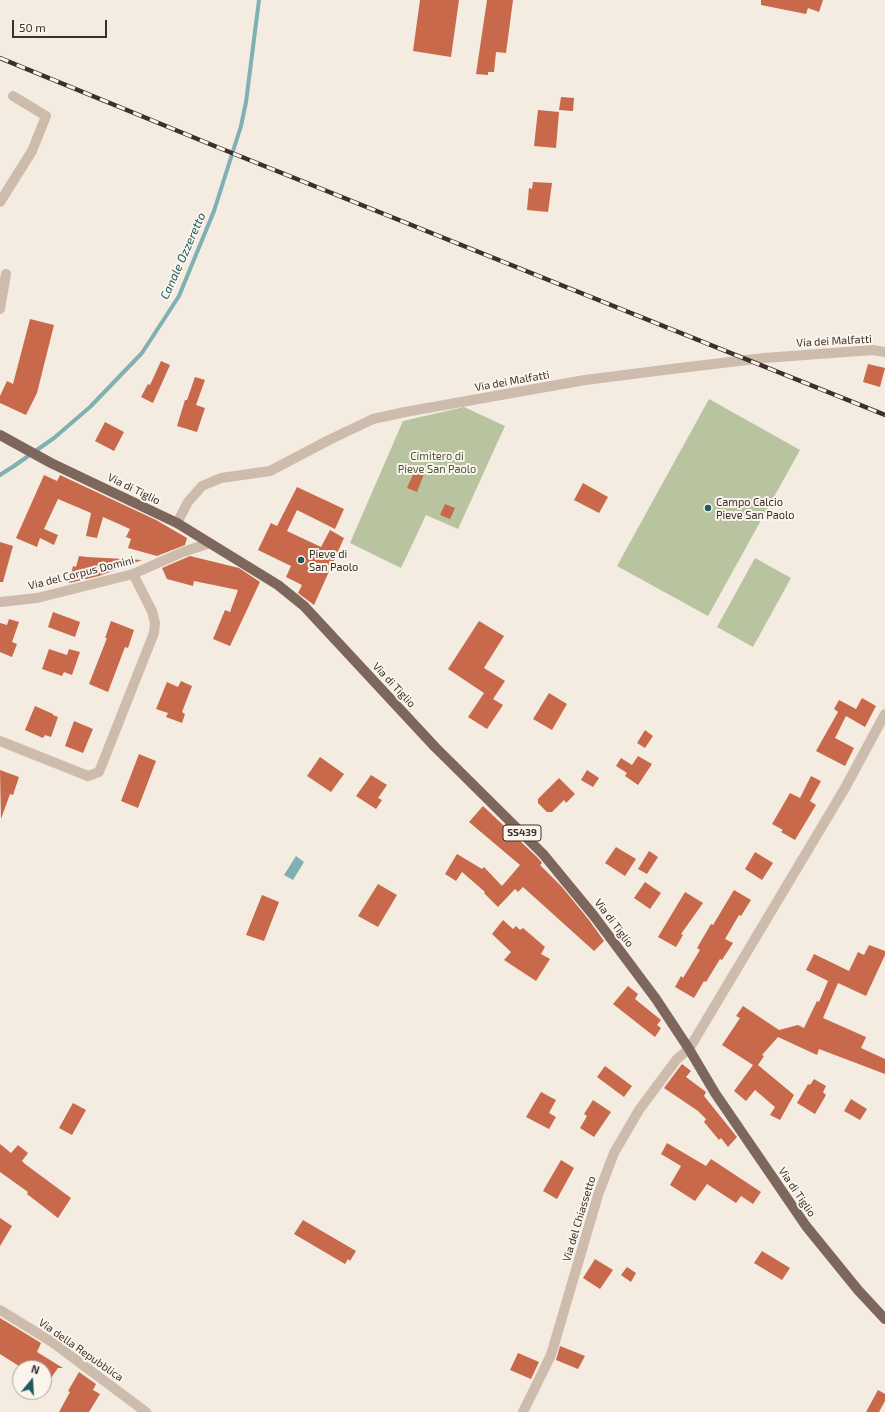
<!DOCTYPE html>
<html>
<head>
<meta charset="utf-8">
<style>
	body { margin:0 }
	#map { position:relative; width:885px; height:1412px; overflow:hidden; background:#f4ebe1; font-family:"Exo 2",sans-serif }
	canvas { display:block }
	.north { position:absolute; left:12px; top:1360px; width:40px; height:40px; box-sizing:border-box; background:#fbf5ee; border:1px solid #aea6a0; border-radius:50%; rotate:18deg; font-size:11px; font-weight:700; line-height:16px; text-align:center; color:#3b302b }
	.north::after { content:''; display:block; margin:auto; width:14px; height:18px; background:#1f5a5e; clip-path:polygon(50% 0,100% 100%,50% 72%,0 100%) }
	.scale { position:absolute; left:12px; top:20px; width:95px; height:18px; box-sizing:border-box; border:2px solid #3b302b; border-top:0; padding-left:5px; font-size:12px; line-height:14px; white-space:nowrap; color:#3b302b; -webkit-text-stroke:3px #fbf5ee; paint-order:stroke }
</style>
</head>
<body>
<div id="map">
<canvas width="885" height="1412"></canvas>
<div class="north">N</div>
<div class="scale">50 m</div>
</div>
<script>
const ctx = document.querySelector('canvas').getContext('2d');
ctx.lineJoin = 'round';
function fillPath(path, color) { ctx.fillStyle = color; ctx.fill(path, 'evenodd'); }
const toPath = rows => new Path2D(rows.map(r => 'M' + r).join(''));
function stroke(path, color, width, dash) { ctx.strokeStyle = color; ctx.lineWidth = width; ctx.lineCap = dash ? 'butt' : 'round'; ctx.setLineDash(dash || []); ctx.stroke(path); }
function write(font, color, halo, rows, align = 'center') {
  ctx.font = font + ' "Exo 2",sans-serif'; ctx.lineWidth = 4; ctx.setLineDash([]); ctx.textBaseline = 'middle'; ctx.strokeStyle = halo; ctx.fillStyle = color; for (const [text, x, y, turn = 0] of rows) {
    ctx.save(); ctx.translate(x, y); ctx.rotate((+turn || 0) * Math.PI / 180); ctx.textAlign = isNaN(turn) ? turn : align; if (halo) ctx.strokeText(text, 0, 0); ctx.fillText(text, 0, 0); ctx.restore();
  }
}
const green = toPath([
	[709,399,800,450,708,616,617,566],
	[464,407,505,426,458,529,426,515,401,568,350,543,403,421],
	[755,558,791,578,753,647,717,627]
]);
const water = toPath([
	[296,856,304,862,293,880,284,875]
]);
const stream = toPath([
	[0,475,14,466,54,438,90,407,142,353,179,296,214,211,241,126,246,102,259,0]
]);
const building = toPath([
	[420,0,459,0,451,57,413,51],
	[487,0,513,0,506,53,496,52,494,72,488,72,488,75,476,74],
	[761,0,823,0,819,12,808,8,806,14,761,5],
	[561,97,574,98,573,111,559,110],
	[538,110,559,112,556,148,534,146],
	[533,182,552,183,548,212,527,210,529,188,532,189],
	[30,319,54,325,37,393,26,415,0,403,0,396,7,381,13,384],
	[161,361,170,365,153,403,141,397,148,384,150,385],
	[868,364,885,368,880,387,863,382],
	[195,377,205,380,196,405,205,408,197,432,177,426,185,400,187,400],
	[105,422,124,432,114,451,95,441],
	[415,470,424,474,417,492,407,488],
	[44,475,57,481,60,475,156,520,187,538,185,545,157,556,128,548,131,539,126,537,130,529,103,517,97,538,86,536,91,513,58,499,44,529,58,535,54,545,40,538,37,547,16,538],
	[583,483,608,497,599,513,574,500],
	[297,487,344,509,335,529,297,510,287,531,321,547,330,530,344,538,314,605,298,593,302,585,286,577,291,566,258,550,271,523,277,526],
	[445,504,455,508,450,519,440,515],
	[0,542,13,546,3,582,0,582],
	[79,556,87,557,142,560,99,576,69,583,73,566,76,567],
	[190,556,239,568,260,582,230,646,213,639,225,610,230,612,238,590,194,581,193,586,167,579,162,568],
	[53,612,80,622,75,637,48,627],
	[9,619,19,622,12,642,17,644,12,657,0,652,0,623,7,625],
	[111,621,134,630,128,648,125,647,108,692,89,684,107,638,105,638],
	[479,621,504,636,484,668,505,681,493,699,503,705,487,729,468,717,484,693,448,669],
	[49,649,67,655,69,649,80,652,72,675,64,672,62,676,42,669],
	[181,681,192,686,182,712,185,714,182,723,166,717,168,713,156,709,167,682,178,687],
	[549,693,567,704,552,730,533,719],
	[862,698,876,706,865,727,846,716,835,738,854,748,845,766,816,751,838,712,834,709,839,700,856,709],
	[35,706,53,714,53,715,58,717,51,737,45,735,43,738,25,730],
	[74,721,93,729,83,753,65,746],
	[645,730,653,736,645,748,637,743],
	[139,754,156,761,138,808,121,801],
	[638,756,652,764,638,785,625,776,627,773,616,766,621,758,632,765],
	[320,757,344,774,331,792,307,776],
	[0,770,19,777,13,795,10,794,1,819],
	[587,770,599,778,593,787,581,780],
	[371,775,387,785,378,798,382,800,376,809,356,796],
	[811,776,821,781,810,801,816,805,795,840,781,832,783,830,772,824,790,793,800,798],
	[559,778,575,794,566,803,564,800,552,812,547,812,538,803,538,799],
	[483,806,538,858,542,863,540,865,562,887,589,920,604,941,594,951,523,887,518,892,515,889,498,907,484,893,485,892,462,872,456,881,445,874,457,854,482,869,484,867,502,886,520,865,469,822],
	[616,847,636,859,625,876,605,863],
	[649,851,658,857,647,874,638,869],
	[755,852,773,863,762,880,745,869],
	[645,882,661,893,650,909,634,898],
	[378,884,397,895,378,927,358,916],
	[734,890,751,900,741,916,739,915,725,939,733,943,722,960,720,959,706,982,704,981,694,998,675,987,681,976,683,978,700,950,697,948,711,924,713,925],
	[685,892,703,903,681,934,683,935,676,947,658,937],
	[262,895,279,902,264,941,246,935],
	[503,920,513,929,516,926,520,930,523,928,545,947,541,954,550,959,536,981,504,960,511,952,492,934],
	[869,945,885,951,885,955,866,996,838,983,823,1018,866,1037,861,1048,885,1059,885,1074,819,1049,817,1055,778,1037,762,1055,764,1056,758,1065,794,1095,780,1120,770,1115,775,1107,755,1090,746,1101,734,1091,753,1065,722,1045,740,1018,736,1016,743,1006,779,1030,798,1025,804,1028,817,1001,819,1002,828,981,806,970,814,954,849,971,858,952,864,955],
	[628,986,638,994,635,999,661,1020,657,1025,661,1028,655,1037,613,1004],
	[682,1064,691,1071,686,1077,706,1092,704,1096,737,1137,728,1147,721,1138,719,1140,704,1122,706,1119,698,1111,664,1088],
	[605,1066,632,1086,624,1097,597,1077],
	[814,1079,826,1086,823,1092,826,1095,815,1114,797,1103,808,1084,810,1085],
	[541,1092,556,1100,549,1113,556,1117,549,1129,526,1117],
	[851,1099,867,1109,860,1120,844,1111],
	[593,1100,611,1112,594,1137,580,1128,587,1116,584,1114],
	[73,1103,86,1110,72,1135,59,1128],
	[667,1143,706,1166,711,1159,761,1192,753,1204,741,1196,736,1203,707,1184,695,1201,670,1185,681,1166,661,1154],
	[0,1144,11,1153,18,1145,28,1153,22,1161,25,1164,71,1198,58,1218,27,1194,28,1192,0,1172],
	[561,1160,574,1168,557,1199,543,1191],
	[0,1218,12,1226,0,1246],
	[303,1220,356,1251,350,1261,348,1259,345,1264,294,1234],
	[762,1251,790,1268,782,1280,754,1263],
	[595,1259,613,1270,600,1289,583,1278],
	[627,1267,636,1273,631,1282,621,1275],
	[0,1318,41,1343,37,1352,63,1368,58,1368,51,1378,44,1374,44,1368,22,1368,0,1354],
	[560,1346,585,1356,578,1369,556,1360],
	[518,1353,539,1362,531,1379,510,1370],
	[79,1372,96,1384,93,1390,100,1394,89,1412,59,1412,70,1392,68,1391],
	[878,1390,885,1394,885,1401,879,1412,866,1412]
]);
const minor = toPath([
	[0,202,32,151,46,116,13,96],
	[0,309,6,274],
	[177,523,188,502,202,486,221,478,270,471,329,440,373,419,405,412,585,380,680,368,764,358,873,350,885,352],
	[0,602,37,598,133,574,183,552,210,543],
	[0,741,88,776,99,772,154,633,155,623,152,611,133,574],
	[0,1310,52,1342,146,1412],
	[523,1412,551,1355,598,1195,614,1153,639,1110,677,1059,689,1049,845,788,885,714]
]);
const primary = toPath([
	[0,435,51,463,177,523,278,585,304,606,435,747,543,854,594,916,656,999,689,1049,715,1093,806,1226,858,1290,885,1319]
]);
const rail = toPath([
	[0,58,217,147,885,415]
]);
const markers = [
	[708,508,4,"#1f5a5e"],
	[301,560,4,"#1f5a5e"]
];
const shields = [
	[522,833,38]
];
const shieldNames = [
	["SS439",522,833]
];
const streetNames = [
	["Via dei Malfatti",834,341,-3],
	["Via dei Malfatti",512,381,-10],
	["Via di Tiglio",134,489,26],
	["Via del Corpus Domini",81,573,-14],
	["Via di Tiglio",394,685,47],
	["Via di Tiglio",614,923,53],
	["Via di Tiglio",797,1192,56],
	["Via del Chiassetto",579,1219,-73],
	["Via della Repubblica",81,1350,35]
];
const parkNames = [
	["Cimitero di",437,456],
	["Pieve San Paolo",437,469]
];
const poiNames = [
	["Campo Calcio",716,502],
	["Pieve San Paolo",716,515],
	["Pieve di",309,554],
	["San Paolo",309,567]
];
const waterNames = [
	["Canale Ozzeretto",183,256,-66]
];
fillPath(green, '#b8c4a0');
fillPath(water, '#7fb0b2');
stroke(stream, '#7fb0b2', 4);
fillPath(building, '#c8694b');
stroke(minor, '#cdbbac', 10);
stroke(primary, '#7d675c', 10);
stroke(rail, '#3b302b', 4.5);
stroke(rail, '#fbf5ee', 3, [9]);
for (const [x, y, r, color] of markers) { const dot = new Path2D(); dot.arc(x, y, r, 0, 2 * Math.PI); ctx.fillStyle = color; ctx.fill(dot); stroke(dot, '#fbf5ee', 1.5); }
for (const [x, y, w] of shields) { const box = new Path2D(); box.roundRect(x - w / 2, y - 8, w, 16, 3); ctx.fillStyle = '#fbf5ee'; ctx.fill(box); stroke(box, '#3b302b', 1); }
write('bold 10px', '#3b302b', null, shieldNames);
write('11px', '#3b302b', '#fbf5ee', streetNames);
write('11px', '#4a5a2e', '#fbf5ee', parkNames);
write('11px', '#3b302b', '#fbf5ee', poiNames, 'left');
write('italic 12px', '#1f5a5e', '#fbf5ee', waterNames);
</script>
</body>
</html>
